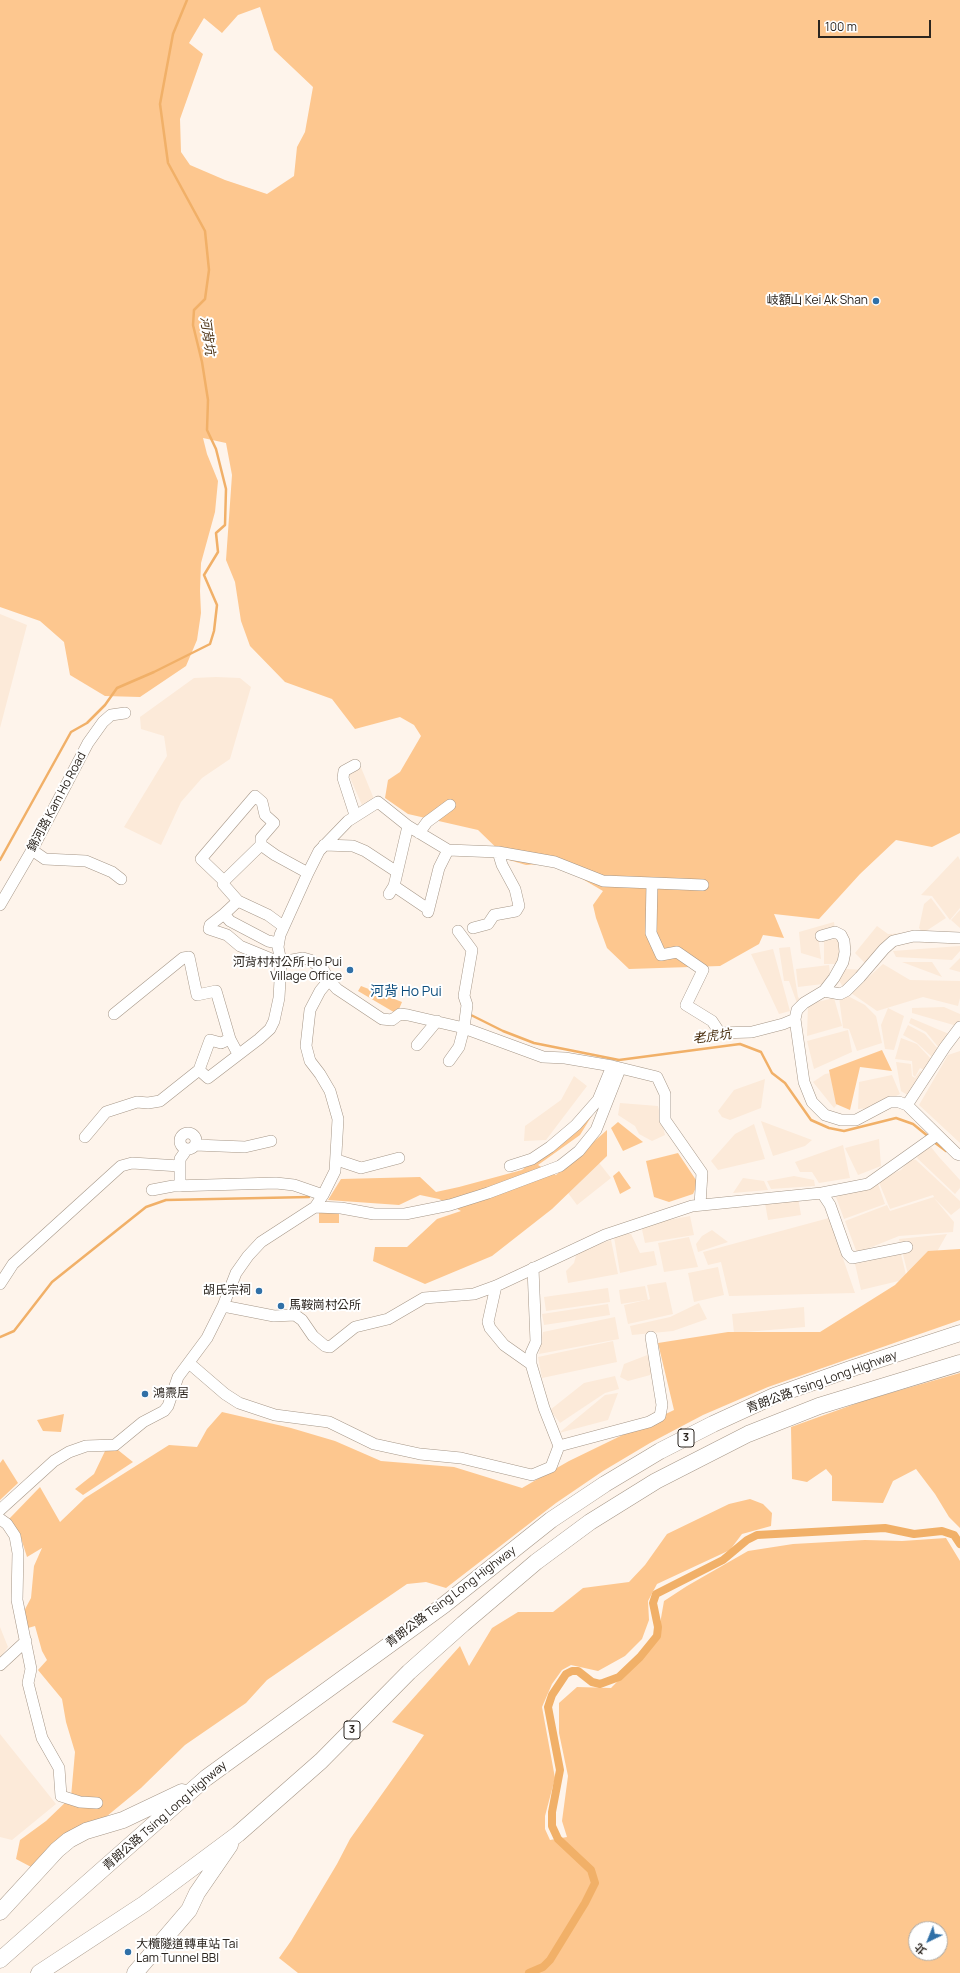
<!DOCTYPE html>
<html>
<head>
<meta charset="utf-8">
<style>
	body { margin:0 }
	#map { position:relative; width:960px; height:1973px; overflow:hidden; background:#fef4eb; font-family:Manrope,"Noto Sans TC",sans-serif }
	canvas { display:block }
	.north { position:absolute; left:908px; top:1921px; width:40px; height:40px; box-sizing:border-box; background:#fff; border:1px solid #aaa8a5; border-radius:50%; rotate:223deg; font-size:11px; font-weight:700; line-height:16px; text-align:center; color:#2b251f }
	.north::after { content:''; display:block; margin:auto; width:14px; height:18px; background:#3070a7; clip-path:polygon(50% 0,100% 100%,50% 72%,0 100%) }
	.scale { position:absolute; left:818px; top:20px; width:113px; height:18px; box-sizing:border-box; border:2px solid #2b251f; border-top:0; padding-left:5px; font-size:12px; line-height:14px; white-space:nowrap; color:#2b251f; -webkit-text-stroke:3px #fff; paint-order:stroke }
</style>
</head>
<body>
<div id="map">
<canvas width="960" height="1973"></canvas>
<div class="north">北</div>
<div class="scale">100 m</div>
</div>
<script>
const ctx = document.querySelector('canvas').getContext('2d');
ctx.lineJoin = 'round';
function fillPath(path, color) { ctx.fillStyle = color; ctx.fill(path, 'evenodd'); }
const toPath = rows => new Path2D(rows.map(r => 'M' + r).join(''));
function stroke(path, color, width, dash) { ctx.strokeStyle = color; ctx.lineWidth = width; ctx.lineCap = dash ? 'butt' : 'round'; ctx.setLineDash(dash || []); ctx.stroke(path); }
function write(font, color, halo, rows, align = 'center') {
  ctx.font = font + ' Manrope,"Noto Sans TC",sans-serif'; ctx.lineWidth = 4; ctx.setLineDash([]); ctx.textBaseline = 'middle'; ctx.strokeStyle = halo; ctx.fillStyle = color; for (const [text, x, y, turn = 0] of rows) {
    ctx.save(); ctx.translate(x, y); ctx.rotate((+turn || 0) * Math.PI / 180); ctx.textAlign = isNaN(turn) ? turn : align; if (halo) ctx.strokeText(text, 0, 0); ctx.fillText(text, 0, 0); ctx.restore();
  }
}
const built = toPath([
	[0,614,27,625,0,728],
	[216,677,240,678,251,687,230,759,202,778,181,802,161,845,124,827,167,756,164,736,141,729,140,717,194,678],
	[360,765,374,799,362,805,347,771],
	[958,856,960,860,960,908,950,920,932,896,921,895],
	[931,898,946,918,923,933,919,928,924,904],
	[960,910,960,928,951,920],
	[834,922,835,929,818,935,821,959,801,953,799,932],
	[877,926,888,934,911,933,867,965,855,953],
	[841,938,840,964,824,964,824,941],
	[960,946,960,951,952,960,896,957,893,951],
	[790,947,798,997,801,1000,797,1003,789,981,784,981,779,948],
	[773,949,790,1011,779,1014,751,954],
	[960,958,960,972,949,969],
	[902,962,932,962,942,977],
	[883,964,910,980,960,981,960,998,958,1006,923,997,877,1011,851,993],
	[829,965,831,983,798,987,796,969],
	[846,969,865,970,843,987,838,979],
	[848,996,865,1005,876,1016,882,1043,857,1051,849,1029,843,1028,839,997],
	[834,998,842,1026,807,1036,808,1004],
	[944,1007,960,1014,960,1022,957,1026,912,1013,912,1008],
	[888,1008,904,1016,894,1050,885,1049,881,1025],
	[911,1018,949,1034,939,1048,926,1032,909,1023],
	[908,1025,925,1034,939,1050,933,1058,917,1043,903,1035],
	[848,1030,852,1052,814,1069,807,1041],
	[901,1038,917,1044,932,1060,927,1071,920,1068,915,1077,913,1075,912,1061,895,1059],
	[960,1051,960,1143,919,1105,948,1055],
	[896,1062,911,1064,912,1076,915,1078,920,1071,930,1075,909,1096,901,1091],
	[843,1071,846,1095,834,1108,813,1082,825,1074],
	[892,1075,900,1094,873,1108,858,1109,859,1082],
	[574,1076,587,1086,546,1140,524,1141,525,1126,561,1100],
	[765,1079,761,1108,730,1120,722,1117,718,1111,734,1090],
	[620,1103,658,1106,665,1135,652,1141,639,1134,635,1126,618,1115],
	[761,1121,812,1140,805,1146,773,1156],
	[754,1124,765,1159,718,1170,711,1161,735,1134],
	[879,1139,881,1166,858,1175,845,1148],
	[843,1145,850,1178,819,1183,812,1172,800,1172,795,1162],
	[931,1147,939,1157,960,1180,960,1188,955,1194,917,1158,920,1152],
	[596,1159,611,1178,577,1205,562,1185],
	[910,1159,916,1160,960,1201,960,1208,951,1215,934,1198,954,1222,953,1232,899,1236,857,1253,845,1221,887,1205,890,1211,934,1197,933,1195,890,1209,878,1180,901,1170],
	[794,1176,814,1180,815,1186,771,1189,767,1181],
	[743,1178,764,1181,768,1190,733,1193],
	[877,1181,885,1204,844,1219,836,1197],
	[798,1197,801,1215,768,1220,765,1203],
	[690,1216,694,1235,645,1243,641,1225],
	[829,1218,855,1293,729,1296,721,1262,708,1265,703,1252],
	[712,1230,728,1242,698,1252,696,1244,702,1236],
	[618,1233,631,1234,640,1253,654,1251,657,1265,620,1273,614,1237],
	[947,1234,913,1294,899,1239],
	[689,1237,698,1267,664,1272,658,1243],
	[611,1240,618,1274,568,1283,566,1271,574,1263,577,1252],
	[901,1254,907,1279,861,1290,855,1264],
	[718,1267,724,1295,694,1302,688,1273],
	[666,1282,673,1314,628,1324,624,1305,646,1300,621,1304,619,1290,645,1286,648,1300,650,1299,647,1285],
	[608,1288,610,1302,546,1311,544,1297],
	[699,1303,707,1319,673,1331,632,1335,630,1326,670,1317],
	[608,1304,610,1315,544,1325,542,1314],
	[804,1307,805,1327,734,1333,732,1314],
	[615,1317,619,1339,539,1354,543,1332],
	[613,1341,617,1362,542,1378,538,1357],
	[650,1354,654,1374,628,1381,620,1377,624,1364],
	[615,1376,619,1389,605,1393,560,1423,550,1410,584,1383],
	[618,1393,608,1420,559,1433,605,1395],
	[0,1627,8,1647,0,1658],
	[0,1734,56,1804,12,1840,0,1837]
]);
const green = toPath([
	[0,0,960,0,960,833,932,847,896,840,860,874,819,919,774,914,784,938,763,935,759,944,720,966,629,969,607,948,596,918,593,905,603,891,555,863,526,865,509,860,478,830,408,814,385,798,388,780,400,772,421,736,414,725,400,717,355,729,332,699,285,682,250,646,241,621,235,582,226,560,232,475,226,443,203,438,207,454,218,481,215,512,201,563,200,591,201,613,197,640,186,666,140,697,105,696,70,675,64,642,40,621,0,607],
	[260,7,274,50,313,87,305,132,297,147,294,176,267,194,225,180,190,165,181,152,180,119,203,54,189,43,204,18,222,33,238,15],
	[361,986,402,1002,397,1014,358,991],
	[882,1050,892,1071,860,1067,850,1110,836,1104,829,1070],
	[599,1104,580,1135,538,1165,556,1175,607,1130,607,1156,552,1209,492,1256,425,1284,373,1261,375,1247,407,1247,437,1219,461,1211,439,1199,420,1195,399,1205,328,1200,341,1179,420,1177,436,1192,459,1187,522,1170],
	[618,1122,643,1142,623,1151,611,1128],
	[678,1153,698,1183,693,1194,669,1202,654,1197,646,1161],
	[619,1171,631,1188,620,1194,613,1176],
	[319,1209,339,1210,339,1223,319,1223],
	[960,1249,960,1320,768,1387,703,1415,650,1443,603,1471,556,1503,446,1588,426,1582,407,1584,267,1680,246,1703,185,1745,141,1788,101,1821,33,1868,16,1859,20,1840,46,1821,71,1797,75,1752,66,1722,62,1699,38,1670,47,1660,42,1651,35,1626,28,1628,23,1613,31,1598,34,1566,42,1548,27,1557,21,1538,9,1519,40,1487,60,1522,85,1498,169,1445,197,1447,207,1429,222,1412,291,1428,335,1441,381,1461,454,1467,522,1488,569,1461,674,1410,658,1343,728,1332,820,1332,895,1285,928,1251],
	[960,1373,960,1528,949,1517,935,1494,916,1469,893,1481,883,1503,832,1501,832,1476,826,1469,807,1482,792,1479,791,1427,866,1400],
	[64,1414,61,1432,43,1431,37,1420],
	[106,1449,118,1450,133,1462,83,1495,75,1489,94,1474],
	[3,1459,18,1483,0,1500,0,1463],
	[750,1499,763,1504,772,1513,771,1526,742,1534,730,1550,657,1584,648,1601,649,1620,642,1639,625,1656,598,1671,571,1665,562,1670,552,1684,542,1707,555,1778,545,1816,545,1829,550,1840,567,1837,562,1821,568,1776,559,1733,559,1703,577,1687,611,1688,657,1641,664,1601,687,1586,748,1551,793,1544,865,1540,902,1541,946,1538,960,1561,960,1973,298,1973,279,1958,291,1941,337,1864,350,1839,424,1735,392,1722,460,1646,469,1666,492,1628,518,1612,553,1612,583,1588,629,1582,645,1565,667,1534,729,1504],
	[916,1929,940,1929,940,1953,916,1953]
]);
const stream = toPath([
	[0,860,71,732,87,723,105,705,117,688,154,672,210,644,214,631,217,605,204,575,218,552,216,533,225,525,226,489,216,449,207,430,208,400,202,362,193,325,194,310,205,299,209,270,205,231,168,163,160,104,173,34,187,0],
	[469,1014,503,1031,534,1043,619,1060,740,1044,761,1052,772,1073,785,1083,811,1120,829,1128,844,1131,896,1118,913,1124,929,1137],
	[934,1142,946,1151],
	[0,1337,14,1331,52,1282,146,1207,166,1200,309,1197]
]);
const canal = toPath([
	[529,1973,543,1967,550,1960,585,1903,595,1883,591,1870,558,1839,552,1826,552,1812,560,1770,548,1707,552,1695,566,1674,572,1671,578,1671,592,1682,600,1684,619,1677,640,1657,657,1636,658,1627,653,1603,656,1594,723,1560,747,1540,757,1535,885,1528,914,1534,942,1531,954,1535,960,1544]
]);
const minor = toPath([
	[355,815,343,778,344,771,355,765],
	[419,833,427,822,450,805],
	[261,845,261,838,274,823,265,815,262,802,255,796,201,859,224,881,261,845,275,855,308,873],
	[324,845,353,846,365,851,397,872],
	[32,850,45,859,86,861,112,872,121,879],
	[224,881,223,884,238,901],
	[652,883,651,933,661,955,677,952,703,970,686,1005,712,1021,720,1033,752,1032,783,1024,795,1019],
	[394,886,428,909],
	[389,894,394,886,408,826],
	[0,905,32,850,88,743,103,722,111,715,125,713],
	[428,912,439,868,448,850],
	[224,914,210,925,209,929,227,935,240,946,274,960,281,962,303,958,310,960,323,969,329,980,337,989,382,1019,392,1020,400,1014,408,1015,464,1028,543,1057,565,1058,612,1066,657,1077,665,1094,665,1120,702,1173,700,1205],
	[473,928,488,924,494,915,516,911,519,906,515,889,502,865,498,852],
	[821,936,835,932,841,935,844,941,845,952,843,962,834,978,824,991,804,1003,797,1010,795,1019,804,1082,812,1102,825,1115,841,1120,856,1120,890,1102,899,1102,907,1105,957,1154,960,1155],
	[278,943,268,941,230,921,224,914,238,901,268,915,283,926],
	[824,991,840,994,846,991,860,977,884,949,893,941,914,936,960,938],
	[114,1014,183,958,189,957,197,995,216,991,230,1039,238,1054],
	[417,1045,437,1021],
	[449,1061,459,1047,464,1028,467,1005,464,996,472,950,458,931],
	[199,1070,208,1078,259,1039,270,1029,274,1021,279,998,281,962,278,947,280,935,308,873,319,851,348,821,378,802,408,826,448,850,498,852,555,862,603,881,703,885],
	[907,1105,945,1047,960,1027],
	'180 1141a8 8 0 1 1 16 0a8 8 0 1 1-16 0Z',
	[85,1137,106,1112,137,1102,148,1103,160,1101,199,1070,210,1040,221,1043,230,1039],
	[195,1145,245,1147,271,1141],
	[337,1160,361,1168,399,1158],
	[510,1166,532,1159,550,1147,576,1125,598,1100,612,1066],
	[180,1186,180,1159,187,1149],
	[152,1190,173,1186,276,1183,294,1185,323,1195],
	[822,1193,830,1205,847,1253,852,1258,907,1247],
	[315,1207,341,1208,374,1214,405,1214,450,1205,488,1193,560,1166,579,1151,596,1130,620,1069],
	[0,1284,13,1264,121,1166,132,1163,180,1166],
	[223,1306,274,1316,295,1315,302,1320,313,1336,325,1346,330,1347,355,1327,388,1319,424,1298,474,1294,496,1286,605,1235,692,1206,822,1193,868,1184,937,1135],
	[189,1363,225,1394,239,1403,275,1415,329,1422,374,1444,420,1454,461,1458,532,1475,551,1467,559,1446,544,1408,531,1364,504,1345,490,1328,488,1322,496,1286],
	[531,1364,531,1353,536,1342,533,1268],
	[559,1446,649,1422,660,1416,662,1405,651,1337],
	[0,1510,54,1461,69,1452,86,1446,115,1445,143,1422,164,1411,168,1406,178,1377,207,1338,223,1306,236,1273,248,1256,261,1242,315,1207,323,1195,335,1171,338,1119,330,1091,320,1074,310,1061,306,1046,310,1010,320,991,329,980],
	[0,1519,7,1524,15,1536,18,1553,17,1600,31,1669,28,1683,42,1738,59,1768,61,1796,80,1802,97,1803],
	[0,1665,26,1641]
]);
const highway = toPath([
	[0,1912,57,1850,69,1840,86,1831,123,1820,182,1792],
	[0,1960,206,1778,444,1605,551,1520,605,1484,660,1451,713,1424,774,1396,853,1368,960,1333],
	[39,1973,144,1904,238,1834,321,1761,409,1672,463,1624,536,1562,590,1522,656,1481,748,1434,819,1406,960,1363],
	[135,1973,189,1910,197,1893,230,1845]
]);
const markers = [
	[876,301,4,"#3070a7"],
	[350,970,4,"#3070a7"],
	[259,1291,4,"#3070a7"],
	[281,1306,4,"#3070a7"],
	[145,1394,4,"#3070a7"],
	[128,1952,4,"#3070a7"]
];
const shields = [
	[686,1438,16],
	[352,1730,16]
];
const shieldNames = [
	["3",686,1438],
	["3",352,1730]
];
const poiNames = [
	["岐額山 Kei Ak Shan",868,301],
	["河背村村公所 Ho Pui",342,963],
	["Village Office",342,977],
	["胡氏宗祠",251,1291],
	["馬鞍崗村公所",289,1306,"left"],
	["鴻燾居",153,1394,"left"],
	["大欖隧道轉車站 Tai",136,1945,"left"],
	["Lam Tunnel BBI",136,1959,"left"]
];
const streetNames = [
	["錦河路 Kam Ho Road",57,802,-62],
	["青朗公路 Tsing Long Highway",822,1382,-20],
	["青朗公路 Tsing Long Highway",451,1597,-37],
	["青朗公路 Tsing Long Highway",165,1816,-41]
];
const waterNames = [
	["河背坑",207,336,82],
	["老虎坑",712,1037,-8]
];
const quarterNames = [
	["河背 Ho Pui",406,992]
];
fillPath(built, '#fcead9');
fillPath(green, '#fdc78f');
stroke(stream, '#f1b068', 2.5);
stroke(canal, '#f1b068', 8);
stroke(minor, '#a69788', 12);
stroke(highway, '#a69788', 17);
stroke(minor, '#fff', 11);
stroke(highway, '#fff', 16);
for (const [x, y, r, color] of markers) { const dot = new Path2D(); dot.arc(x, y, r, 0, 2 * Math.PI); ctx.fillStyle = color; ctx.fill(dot); stroke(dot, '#fff', 1.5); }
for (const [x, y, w] of shields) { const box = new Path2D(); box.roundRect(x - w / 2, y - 9, w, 18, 3); ctx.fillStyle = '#fff'; ctx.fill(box); stroke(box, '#2b251f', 1); }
write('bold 11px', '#2b251f', null, shieldNames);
write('12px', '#2b251f', '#fff', poiNames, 'right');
write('12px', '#2b251f', '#fff', streetNames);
write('italic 13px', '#4a2f10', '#fff', waterNames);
write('14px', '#0d4d7c', '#fff', quarterNames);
</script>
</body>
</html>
